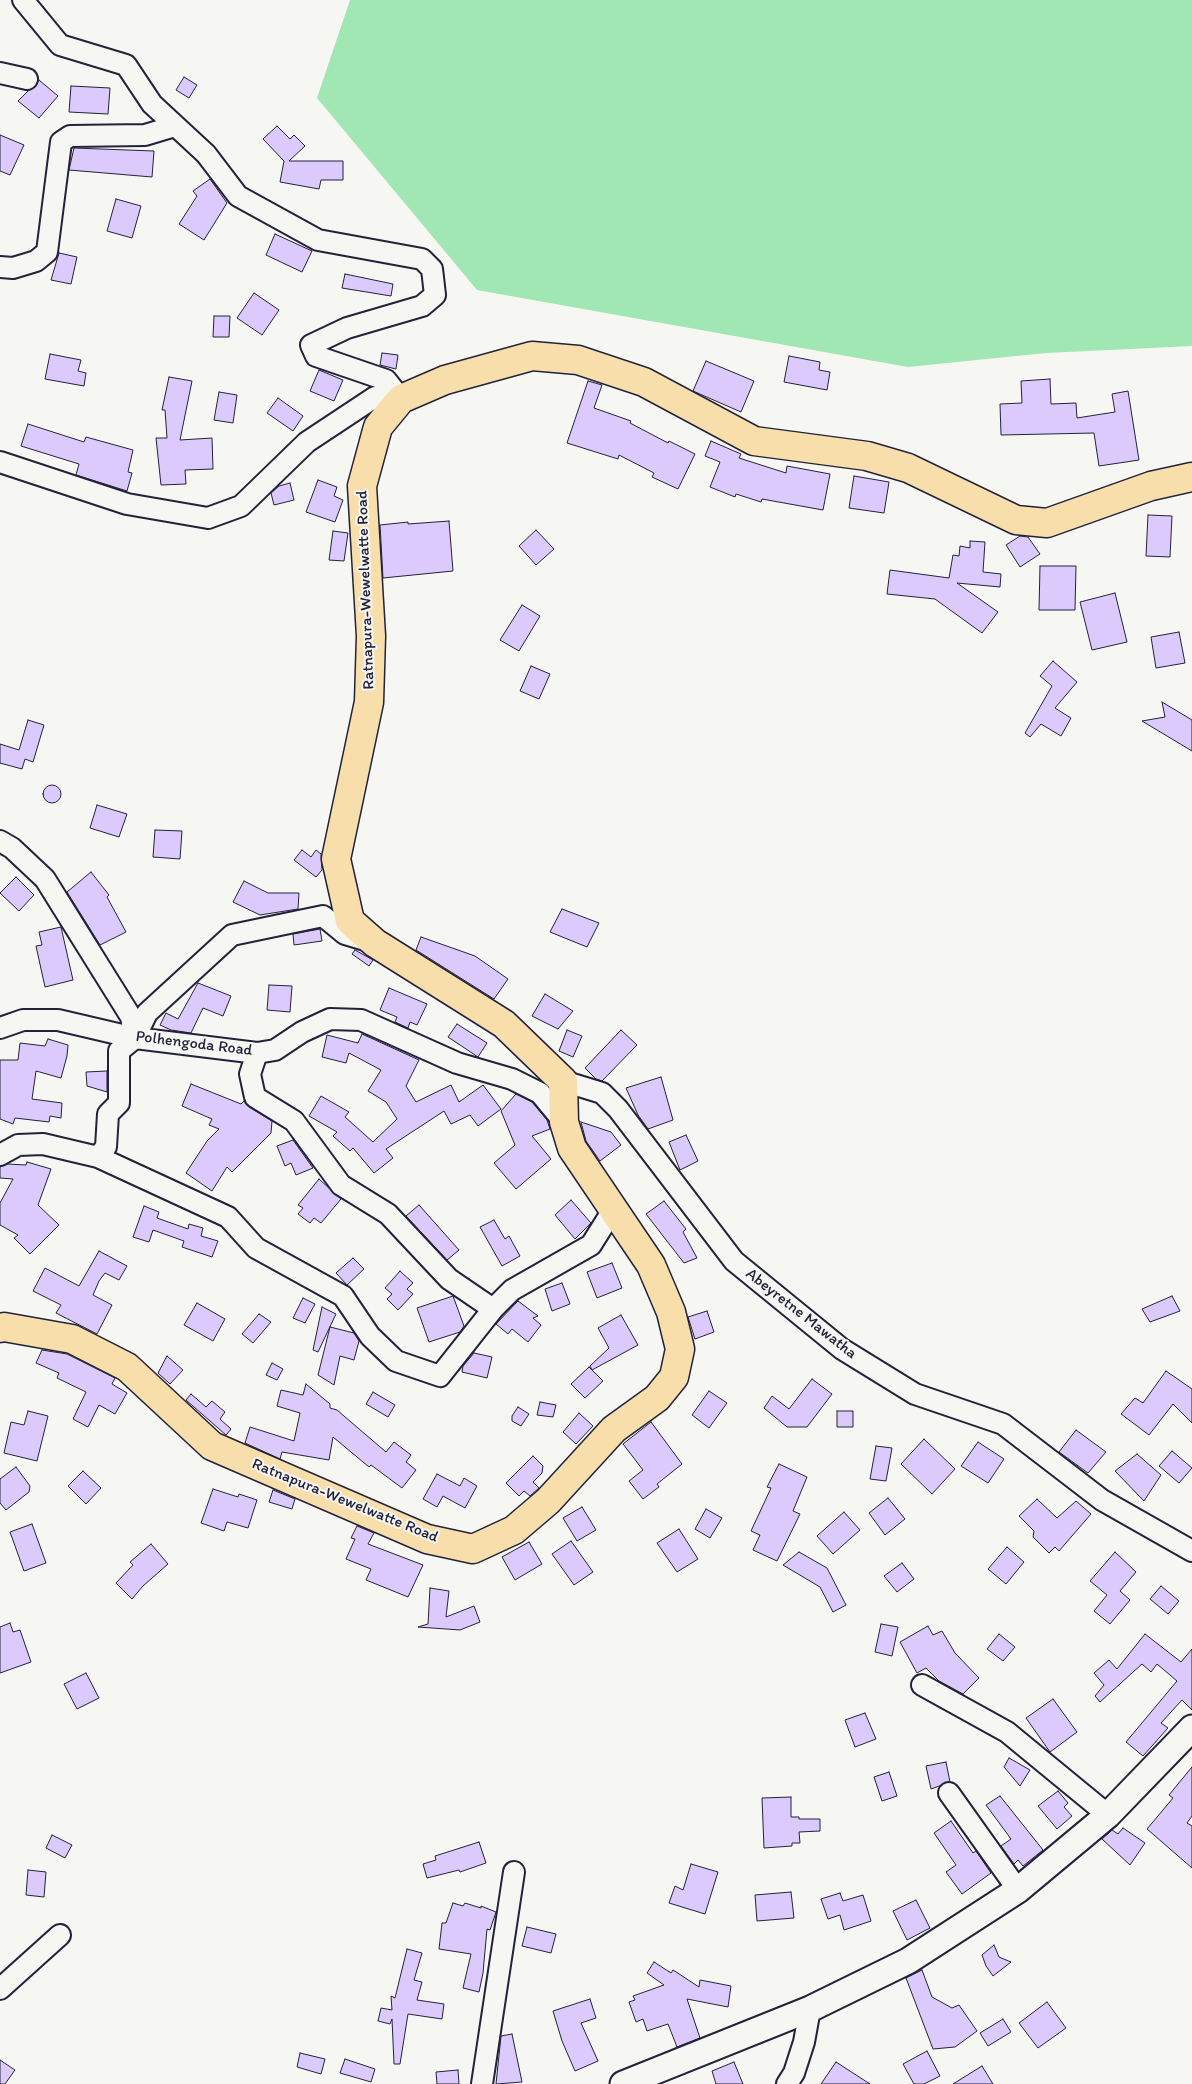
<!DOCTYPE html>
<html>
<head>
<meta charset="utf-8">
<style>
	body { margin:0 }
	canvas { display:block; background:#f6f6f2 }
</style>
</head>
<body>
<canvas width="1192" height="2084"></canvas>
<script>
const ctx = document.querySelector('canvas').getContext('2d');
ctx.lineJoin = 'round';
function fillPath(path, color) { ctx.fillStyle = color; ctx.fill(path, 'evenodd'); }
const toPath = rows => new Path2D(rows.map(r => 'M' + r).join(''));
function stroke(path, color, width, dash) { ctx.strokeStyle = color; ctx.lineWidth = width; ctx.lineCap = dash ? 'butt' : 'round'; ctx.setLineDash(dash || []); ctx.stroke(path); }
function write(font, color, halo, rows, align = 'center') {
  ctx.font = font + ' Itim,sans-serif'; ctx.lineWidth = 4; ctx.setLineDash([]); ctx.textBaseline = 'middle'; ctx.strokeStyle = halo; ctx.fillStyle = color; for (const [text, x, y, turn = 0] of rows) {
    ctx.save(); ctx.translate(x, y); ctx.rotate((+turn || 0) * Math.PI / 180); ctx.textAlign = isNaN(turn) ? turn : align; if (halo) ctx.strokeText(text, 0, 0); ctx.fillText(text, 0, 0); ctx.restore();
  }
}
const green = toPath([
	[350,0,1192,0,1192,346,1046,353,908,367,477,290,317,98]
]);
const building = toPath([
	[184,77,197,85,189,98,176,90,184,77],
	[39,80,58,96,39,118,18,101,28,91,35,87,39,80],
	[71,86,110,88,108,114,69,112,71,86],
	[277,126,290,139,294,135,305,146,289,161,343,161,343,180,321,180,319,189,280,182,284,161,263,139,277,126],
	[0,135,24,145,10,175,0,171,0,135],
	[74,148,154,151,152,177,69,170,74,148],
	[210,179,227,203,204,240,179,224,197,196,193,191,210,179],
	[116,199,141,206,132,238,107,231,116,199],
	[275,234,312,251,302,272,266,255,275,234],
	[59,253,77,257,71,284,51,280,59,253],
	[345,274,393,284,391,296,342,288,345,274],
	[254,293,279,310,262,335,237,318,254,293],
	[214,316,230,316,229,337,213,337,214,316],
	[382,353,398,355,396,369,380,365,382,353],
	[50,354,81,360,78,371,86,373,84,386,45,379,50,354],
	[789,356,820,362,819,370,830,372,827,390,784,382,789,356],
	[706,361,754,381,741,412,693,391,706,361],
	[319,370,343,380,334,401,310,391,319,370],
	[169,377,192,381,180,440,212,438,213,469,185,470,186,484,161,485,156,438,167,438,165,410,162,410,169,377],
	[1050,379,1051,404,1076,403,1077,418,1115,412,1112,394,1128,391,1139,460,1099,466,1094,433,1001,435,1000,404,1022,403,1021,381,1050,379],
	[588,381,602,385,594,408,631,421,630,423,668,443,669,441,695,454,678,489,652,477,654,473,619,455,618,459,567,443,588,381],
	[219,392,237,395,233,423,214,420,219,392],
	[278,398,303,416,293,431,267,413,278,398],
	[28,424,84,442,86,437,133,450,128,472,132,473,127,491,76,475,79,464,21,446,28,424],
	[711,441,741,454,739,458,786,473,787,466,830,474,823,510,762,499,761,502,736,494,735,497,710,487,720,462,705,456,711,441],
	[854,476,889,482,884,513,849,508,854,476],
	[318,480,337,487,334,496,343,500,335,522,306,512,318,480],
	[290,483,294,500,274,505,271,493,279,486,290,483],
	[1148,515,1172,516,1170,557,1146,556,1148,515],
	[449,521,453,571,383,578,380,525,408,522,408,524,449,521],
	[536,530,554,549,536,565,519,546,536,530],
	[333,531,348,533,344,561,329,560,333,531],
	[1020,536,1028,537,1040,554,1020,567,1006,545,1020,536],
	[970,541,985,542,983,572,1001,574,1000,587,957,583,998,612,982,633,935,599,887,594,890,570,949,578,953,555,959,556,960,546,970,548,970,541],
	[1040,566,1076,566,1075,610,1039,610,1040,566],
	[1115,593,1127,642,1092,650,1080,602,1115,593],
	[522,605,540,616,519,651,500,640,522,605],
	[1179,632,1185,663,1156,668,1151,637,1179,632],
	[1053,661,1077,682,1055,708,1071,718,1061,736,1041,724,1030,737,1025,733,1052,686,1040,676,1053,661],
	[531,666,550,674,539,699,520,691,531,666],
	[1162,702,1192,720,1192,751,1142,721,1165,717,1162,702],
	[28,720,44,725,33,762,25,759,22,769,0,763,0,744,19,750,28,720],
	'43 794a9 9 0 1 1 18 0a9 9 0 1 1-18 0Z',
	[97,805,127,814,119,837,90,828,97,805],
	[155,830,182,831,180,859,153,857,155,830],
	[302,850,311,857,316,850,321,854,322,870,316,877,294,860,302,850],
	[91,872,109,895,107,897,126,932,100,945,67,892,91,872],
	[16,877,34,895,19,911,0,893,16,877],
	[244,881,268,893,299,893,298,909,260,915,233,902,244,881],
	[562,909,599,923,587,947,550,932,562,909],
	[61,927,73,980,45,987,36,946,42,945,39,932,61,927],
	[320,929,322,941,294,945,293,934,320,929],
	[421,937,475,956,508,979,494,999,416,950,421,937],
	[355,950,373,960,369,966,352,954,355,950],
	[198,983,231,996,223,1016,203,1008,191,1033,171,1030,160,1025,166,1013,178,1019,198,983],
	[269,985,292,986,290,1012,267,1010,269,985],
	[389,988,427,1004,417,1025,410,1022,408,1028,395,1022,397,1017,380,1010,389,988],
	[545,994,573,1011,558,1029,532,1016,545,994],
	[457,1024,487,1043,478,1057,448,1037,457,1024],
	[567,1030,582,1036,573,1057,559,1051,567,1030],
	[621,1030,637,1045,602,1081,596,1079,585,1068,621,1030],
	[362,1034,419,1060,406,1086,416,1102,451,1085,459,1102,483,1085,501,1109,478,1126,470,1115,451,1124,444,1111,386,1149,393,1158,374,1173,353,1148,350,1151,333,1136,337,1132,309,1116,321,1096,349,1112,345,1117,373,1142,397,1119,386,1102,368,1091,381,1070,349,1053,346,1063,322,1057,327,1035,358,1043,362,1034],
	[48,1039,68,1045,67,1056,61,1078,36,1071,32,1099,62,1103,61,1118,50,1116,49,1122,15,1118,13,1124,0,1119,0,1060,18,1060,20,1043,45,1046,48,1039],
	[107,1071,107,1092,87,1086,86,1072,107,1071],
	[661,1077,673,1120,648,1129,638,1115,626,1088,661,1077],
	[191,1084,241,1104,244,1101,249,1107,272,1121,271,1133,232,1172,227,1167,212,1191,186,1173,207,1141,219,1129,209,1125,212,1119,182,1106,191,1084],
	[516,1094,532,1102,547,1120,550,1129,532,1136,551,1159,516,1189,494,1163,515,1145,501,1111,516,1094],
	[581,1122,611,1132,621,1145,600,1161,586,1141,581,1122],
	[686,1135,698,1161,680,1170,669,1142,686,1135],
	[293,1140,313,1168,296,1175,291,1163,285,1166,277,1146,293,1140],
	[27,1162,51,1169,38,1205,59,1225,30,1254,14,1238,18,1235,0,1225,0,1203,13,1179,0,1178,0,1167,7,1164,26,1165,27,1162],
	[319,1179,341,1199,321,1223,314,1218,310,1223,298,1214,303,1208,298,1205,319,1179],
	[571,1200,591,1223,575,1239,555,1215,571,1200],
	[664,1201,686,1229,683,1232,697,1258,684,1263,646,1214,664,1201],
	[419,1205,459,1250,447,1260,406,1216,419,1205],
	[144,1206,159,1212,157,1218,188,1229,189,1224,203,1228,201,1236,218,1241,212,1257,182,1247,184,1241,153,1230,149,1242,133,1237,144,1206],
	[494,1220,505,1239,509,1236,520,1256,502,1266,480,1227,494,1220],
	[99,1251,127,1266,119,1280,105,1273,99,1281,93,1295,112,1305,97,1334,56,1313,61,1305,33,1291,45,1268,79,1286,99,1251],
	[353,1258,364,1269,347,1285,336,1273,353,1258],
	[612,1263,622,1288,597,1298,587,1272,612,1263],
	[400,1271,413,1283,407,1289,413,1294,398,1310,387,1299,392,1294,385,1288,400,1271],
	[562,1283,570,1304,552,1311,545,1289,562,1283],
	[453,1296,464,1326,460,1332,429,1342,417,1308,453,1296],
	[1172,1296,1180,1311,1150,1322,1142,1309,1172,1296],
	[303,1298,315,1304,305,1323,293,1318,303,1298],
	[518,1301,538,1316,533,1318,541,1325,528,1342,512,1329,508,1334,496,1324,518,1301],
	[197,1303,225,1319,213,1341,184,1325,197,1303],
	[322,1307,336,1314,318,1352,313,1350,322,1307],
	[707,1311,714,1332,695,1339,688,1317,707,1311],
	[259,1314,271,1322,253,1343,242,1334,259,1314],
	[621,1315,638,1345,592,1370,590,1366,609,1348,598,1328,621,1315],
	[330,1327,354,1333,359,1341,354,1360,340,1356,334,1385,318,1375,330,1327],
	[42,1350,67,1354,115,1378,112,1384,127,1393,115,1414,99,1405,88,1427,73,1419,86,1392,57,1378,59,1373,36,1363,42,1350],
	[474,1353,492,1357,487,1378,462,1372,463,1366,474,1353],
	[167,1356,183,1370,170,1384,158,1373,167,1356],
	[272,1363,283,1369,277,1380,266,1375,272,1363],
	[589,1367,603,1381,585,1398,571,1384,589,1367],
	[1166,1371,1192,1389,1192,1423,1173,1404,1149,1435,1121,1414,1135,1398,1143,1403,1166,1371],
	[812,1379,832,1394,807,1427,787,1427,764,1408,772,1396,789,1409,812,1379],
	[306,1384,330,1404,330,1408,337,1410,386,1452,394,1442,411,1455,406,1462,416,1470,402,1488,371,1465,369,1467,333,1437,329,1460,282,1452,280,1459,245,1443,250,1427,294,1441,300,1413,277,1406,281,1390,303,1395,306,1384],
	[709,1391,727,1403,709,1428,692,1415,709,1391],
	[373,1392,395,1405,388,1417,366,1404,373,1392],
	[191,1394,206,1407,212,1401,225,1412,220,1419,231,1429,226,1435,186,1400,191,1394],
	[540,1402,556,1405,553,1417,537,1415,540,1402],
	[518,1407,529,1414,521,1426,512,1421,512,1416,518,1407],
	[28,1411,48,1416,37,1461,4,1453,11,1422,24,1425,28,1411],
	[837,1411,853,1411,853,1427,837,1427,837,1411],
	[579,1413,593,1426,576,1444,563,1432,579,1413],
	[651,1422,682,1464,657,1484,659,1487,643,1499,629,1481,643,1470,623,1444,651,1422],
	[1076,1430,1106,1452,1088,1473,1059,1452,1076,1430],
	[924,1439,955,1469,932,1494,901,1464,924,1439],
	[978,1442,1004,1459,988,1483,961,1466,978,1442],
	[876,1446,892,1448,886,1481,870,1479,876,1446],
	[1172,1451,1192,1468,1179,1483,1159,1466,1172,1451],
	[1137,1454,1161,1475,1144,1501,1115,1471,1137,1454],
	[533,1456,543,1466,542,1473,533,1482,539,1488,530,1496,524,1491,519,1496,506,1483,533,1456],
	[779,1464,807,1477,793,1511,800,1514,777,1561,753,1550,760,1535,751,1531,771,1488,767,1487,779,1464],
	[16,1467,30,1486,29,1492,6,1510,0,1503,0,1479,16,1467],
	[83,1471,101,1488,86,1504,68,1486,83,1471],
	[437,1474,460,1486,464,1478,477,1486,465,1508,443,1496,437,1507,423,1499,437,1474],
	[213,1489,238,1497,239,1494,257,1500,248,1528,227,1522,224,1531,201,1523,213,1489],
	[273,1490,295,1499,292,1509,269,1502,273,1490],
	[888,1498,905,1519,885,1535,869,1513,888,1498],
	[1037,1499,1057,1518,1076,1501,1091,1514,1059,1551,1055,1547,1049,1553,1033,1537,1034,1531,1019,1516,1037,1499],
	[582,1507,596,1530,577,1541,563,1518,582,1507],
	[706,1509,722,1518,710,1538,695,1529,706,1509],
	[844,1512,860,1530,833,1554,817,1536,844,1512],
	[32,1524,46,1563,24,1571,10,1532,32,1524],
	[357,1526,374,1533,368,1544,423,1565,408,1597,366,1580,371,1569,346,1559,355,1539,351,1538,357,1526],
	[679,1529,698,1559,677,1572,657,1543,679,1529],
	[571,1541,593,1572,574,1585,552,1554,571,1541],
	[529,1542,542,1564,515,1580,502,1557,529,1542],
	[151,1544,168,1564,143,1586,132,1599,116,1583,133,1565,130,1562,151,1544],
	[1007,1547,1024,1562,1006,1584,988,1569,1007,1547],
	[799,1552,827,1568,846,1605,833,1612,820,1587,783,1565,799,1552],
	[1115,1552,1136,1572,1120,1591,1130,1600,1110,1624,1094,1611,1107,1595,1090,1581,1115,1552],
	[902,1563,914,1579,897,1592,884,1576,902,1563],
	[1161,1586,1179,1601,1168,1614,1150,1599,1161,1586],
	[430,1588,449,1591,446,1617,474,1606,480,1622,460,1630,418,1627,428,1624,430,1588],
	[10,1623,13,1632,20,1630,31,1662,0,1673,0,1627,10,1623],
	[881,1624,898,1627,892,1656,875,1652,881,1624],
	[928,1626,933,1635,942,1631,955,1653,979,1678,963,1694,939,1681,926,1668,917,1673,900,1642,928,1626],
	[999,1634,1015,1647,1003,1661,987,1649,999,1634],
	[1145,1634,1181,1662,1192,1649,1192,1710,1182,1700,1161,1723,1168,1728,1143,1756,1126,1742,1177,1681,1157,1664,1151,1672,1142,1664,1100,1702,1095,1696,1104,1685,1094,1673,1109,1660,1117,1669,1145,1634],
	[86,1673,99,1698,77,1709,64,1684,86,1673],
	[1053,1699,1077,1732,1050,1752,1026,1718,1053,1699],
	[865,1713,876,1739,855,1747,845,1720,865,1713],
	[1009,1758,1030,1770,1020,1786,1004,1767,1009,1758],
	[946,1762,950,1782,931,1789,926,1766,946,1762],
	[1192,1767,1192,1816,1187,1823,1192,1826,1192,1868,1147,1829,1173,1798,1169,1795,1192,1767],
	[889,1772,897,1796,882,1801,874,1777,889,1772],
	[1058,1791,1068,1803,1064,1807,1072,1816,1057,1829,1038,1806,1058,1791],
	[1000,1796,1043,1850,1023,1866,1018,1860,1014,1864,1001,1846,1011,1839,986,1805,1000,1796],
	[791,1797,791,1817,799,1817,799,1819,820,1819,820,1831,799,1832,800,1843,792,1843,792,1846,764,1848,762,1798,791,1797],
	[951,1821,973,1853,976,1851,991,1873,962,1894,946,1872,956,1865,934,1833,951,1821],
	[1123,1828,1145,1843,1130,1865,1102,1839,1112,1830,1118,1834,1123,1828],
	[52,1835,72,1845,65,1858,46,1848,52,1835],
	[479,1842,486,1863,460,1872,459,1870,427,1878,423,1864,436,1860,435,1856,479,1842],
	[691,1864,718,1872,705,1914,669,1903,675,1886,683,1890,691,1864],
	[28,1870,46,1872,44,1897,26,1895,28,1870],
	[791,1892,794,1918,757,1921,755,1895,791,1892],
	[840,1893,843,1901,863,1895,871,1921,844,1930,840,1915,828,1919,821,1899,840,1893],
	[916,1900,930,1928,907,1940,893,1911,916,1900],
	[453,1903,463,1906,465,1903,481,1908,481,1906,496,1912,490,1930,487,1929,483,1973,479,1992,463,1988,471,1954,439,1949,442,1923,446,1923,453,1903],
	[527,1927,556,1934,551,1953,522,1946,527,1927],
	[994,1945,999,1957,1011,1962,993,1976,986,1966,982,1955,994,1945],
	[407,1949,422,1953,414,1980,422,1982,417,2000,444,2004,442,2019,408,2014,400,2064,394,2064,392,2019,390,2024,378,2021,381,2008,392,2010,391,1996,395,1998,407,1949],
	[654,1962,671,1973,673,1970,699,1987,700,1980,731,1986,728,2007,687,1999,700,2038,677,2047,668,2024,647,2031,643,2019,636,2022,629,2002,635,2000,633,1996,664,1985,647,1973,654,1962],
	[922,1970,932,1997,952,2008,959,2005,977,2031,955,2047,933,2049,906,1978,922,1970],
	[590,1999,596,2018,581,2023,598,2061,575,2071,562,2041,553,2011,590,1999],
	[1047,2002,1066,2028,1038,2048,1019,2023,1047,2002],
	[1003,2019,1011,2032,988,2046,980,2033,1003,2019],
	[512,2034,522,2082,496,2084,501,2036,512,2034],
	[927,2051,940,2076,924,2084,914,2084,903,2064,927,2051],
	[300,2053,325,2059,321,2074,297,2067,300,2053],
	[345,2059,375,2069,371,2082,340,2073,345,2059],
	[0,2060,15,2070,5,2084,0,2084,0,2060],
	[734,2062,743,2084,716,2084,712,2071,734,2062],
	[836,2062,870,2084,821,2084,836,2062],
	[982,2066,993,2084,953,2084,982,2066],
	[458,2070,459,2084,437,2084,436,2072,458,2070]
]);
const minor = toPath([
	[23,0,60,45,126,65,152,104,206,154,238,196,318,240,422,259,432,269,435,295,422,306,347,328,311,345,316,356,386,380,401,399],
	[0,73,27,79],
	[0,267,13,268,36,261,47,252,61,142,70,136,145,135,175,126],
	[0,462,127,504,208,518,241,506,307,442,375,397,401,399],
	[0,841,12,848,45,879,131,1017,135,1038],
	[0,1028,23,1020,58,1020,135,1038,257,1053,275,1050,302,1032,330,1019,361,1020,457,1063,512,1079,540,1093,564,1122],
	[257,1053,250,1074,255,1097,294,1121,341,1185,388,1214,449,1279,493,1309],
	[563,1081,602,1093,618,1109,734,1261,842,1349,915,1394,1003,1424,1102,1500,1192,1551],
	[0,1155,18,1145,43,1144,98,1157,106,1147,108,1114,119,1103,119,1051,135,1038,147,1013,232,935,323,916,345,934,365,940],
	[98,1157,228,1217,256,1248,343,1296,370,1336,396,1361,440,1376,493,1309,512,1290,591,1245,613,1210],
	[922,1685,1007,1732,1108,1815],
	[949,1793,1018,1890],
	[0,1989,60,1935],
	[482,2084,514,1872],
	[787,2084,794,2073,804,2042,810,2009]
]);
const tertiary = toPath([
	[623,2084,810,2009,908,1961,1018,1890,1108,1815,1192,1728]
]);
const primary = toPath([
	[0,1328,4,1327,72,1339,127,1367,212,1446,427,1539,473,1549,514,1530,548,1501,614,1429,657,1398,674,1377,680,1349,671,1312,651,1265,572,1148,564,1122,563,1081,504,1024,375,943,350,921,336,859,369,702,371,636,362,486,378,427,401,399,445,380,532,356,578,360,644,382,754,441,867,456,908,468,1016,520,1047,523,1151,486,1192,477]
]);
const streetNames = [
	["Ratnapura-Wewelwatte Road",366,590,-92],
	["Polhengoda Road",194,1044,7],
	["Abeyretne Mawatha",801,1314,38],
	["Ratnapura-Wewelwatte Road",345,1501,22]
];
fillPath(green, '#a1e7b4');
fillPath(building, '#ddcafc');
stroke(building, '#22223b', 1);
stroke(minor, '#22223b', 24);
stroke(tertiary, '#22223b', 29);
stroke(primary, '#22223b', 31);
stroke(minor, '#f6f6f2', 20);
stroke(tertiary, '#f6f6f2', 25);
stroke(primary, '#f8deab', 28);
write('16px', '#22223b', '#f6f6f2', streetNames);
</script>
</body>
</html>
